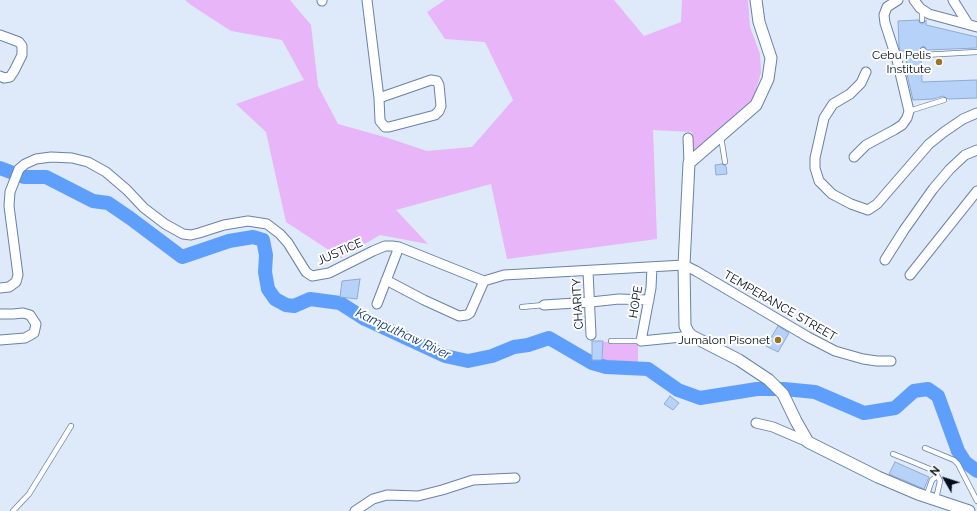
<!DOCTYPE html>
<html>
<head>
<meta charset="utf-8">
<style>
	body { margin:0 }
	#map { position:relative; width:977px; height:511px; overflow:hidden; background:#dee9fa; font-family:Raleway,sans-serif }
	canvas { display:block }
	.north { position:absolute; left:925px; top:459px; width:40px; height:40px; -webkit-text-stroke:3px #fff; paint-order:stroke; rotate:309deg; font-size:11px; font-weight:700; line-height:16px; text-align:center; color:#040c1a }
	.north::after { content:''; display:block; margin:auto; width:14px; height:18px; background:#040c1a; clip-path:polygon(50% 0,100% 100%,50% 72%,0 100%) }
</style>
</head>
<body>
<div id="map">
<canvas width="977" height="511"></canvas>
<div class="north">N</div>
</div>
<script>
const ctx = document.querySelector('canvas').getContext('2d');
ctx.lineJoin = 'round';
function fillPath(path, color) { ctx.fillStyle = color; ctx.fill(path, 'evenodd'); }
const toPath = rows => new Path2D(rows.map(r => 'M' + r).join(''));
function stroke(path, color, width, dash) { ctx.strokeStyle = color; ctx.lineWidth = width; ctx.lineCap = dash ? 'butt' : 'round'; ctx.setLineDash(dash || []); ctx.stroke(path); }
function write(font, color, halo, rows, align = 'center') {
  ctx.font = font + ' Raleway,sans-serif'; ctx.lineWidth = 4; ctx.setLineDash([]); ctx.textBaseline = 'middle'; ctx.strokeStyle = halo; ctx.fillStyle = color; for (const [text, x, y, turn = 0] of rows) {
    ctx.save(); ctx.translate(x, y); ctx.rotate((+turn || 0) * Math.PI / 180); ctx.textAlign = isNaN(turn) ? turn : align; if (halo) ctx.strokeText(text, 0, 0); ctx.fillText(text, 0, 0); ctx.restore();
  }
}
const green = toPath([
	[185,0,290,0,311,25,318,86,338,124,388,138,427,151,472,147,513,100,485,42,445,39,427,12,445,0,614,0,644,36,681,22,682,0,748,0,750,27,760,54,761,73,753,99,694,155,691,148,692,132,653,130,657,239,507,259,491,184,396,210,428,244,380,235,341,258,286,222,266,132,236,104,304,80,282,40,231,31,191,5],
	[603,342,638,342,638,362,603,362]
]);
const river = toPath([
	[0,168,24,177,46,177,93,201,108,203,130,218,182,257,229,241,253,237,263,240,266,255,265,272,268,289,275,299,286,305,294,306,310,299,340,303,365,319,445,356,468,361,492,356,514,347,528,345,549,338,592,363,606,367,648,369,678,390,700,398,757,389,784,389,815,392,864,413,895,408,914,391,928,389,938,396,958,451,965,462,977,471]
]);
const building = toPath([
	[918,20,920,23,922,24,925,22,926,20,926,25,977,37,977,48,927,50,925,47,923,46,919,50,919,55,921,58,922,82,977,80,977,98,948,99,943,96,933,99,913,100,907,74,906,51,900,51,899,46,898,21,918,20],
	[722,164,726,166,727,174,716,175,715,165,722,164],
	[360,279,357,299,340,297,342,281,360,279],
	[778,326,789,333,778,352,766,346,778,326],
	[592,341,603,341,602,360,592,360,592,341],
	[670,396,679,403,673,410,664,404,670,396],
	[895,462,929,477,924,489,889,474,895,462]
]);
const service = toPath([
	[922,20,922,9],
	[923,50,923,55,977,52],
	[909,111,944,100],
	[721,137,725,162],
	[522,307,544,305],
	[611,341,641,341],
	[925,448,954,460,958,464,977,501],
	[893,454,913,462,932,470,936,473,940,481,936,499],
	[926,497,932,480,937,476],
	[13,511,29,494,71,426]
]);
const minor = toPath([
	[322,0,322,1],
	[367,0,379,98,380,121,385,127,389,127,435,115,439,111,441,106,439,85,437,81,431,80,379,98],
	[914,0,920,8,929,14,977,27],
	[953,0,968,24],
	[0,35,19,42,22,46,22,55,14,71,10,77,4,78,0,76],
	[866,72,861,83,850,94,833,104,824,118,815,158,815,168,819,181,832,194,851,204,868,210,877,204,929,144,944,132,963,119,977,113],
	[688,138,689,163],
	[854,157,866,145,894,130,902,125,907,118,909,111,897,60,885,23,884,15,887,7,898,0],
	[885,260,904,230,933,189,950,169,965,155,977,150],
	[652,267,651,288,641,341,692,336],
	[588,271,591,335],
	[910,275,977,191],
	[386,280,424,300,459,316,467,315,470,313,484,281],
	[0,288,9,287,16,282,18,275,9,206,10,192,19,169,25,164,36,159,51,157,72,158,88,162,106,172,127,190,144,208,165,224,183,234,191,235,199,233,224,225,248,221,267,224,280,234,288,243,306,272,312,276,329,273,373,251,385,246,392,246,399,247,484,281,504,275,684,265,696,271,808,337,835,351,863,359,877,361,891,361],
	[377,304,399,247],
	[544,305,591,302,619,299,649,300],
	[0,314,13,314,23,313,30,315,36,324,34,333,25,338,0,340],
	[756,423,773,427,808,442],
	[355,511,373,499,387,495,418,496,442,490,473,480,515,478]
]);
const tertiary = toPath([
	[756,0,759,22,771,58,768,79,756,105,689,163,684,265,685,326,688,332,692,336,739,360,769,380,783,394,796,421,808,442,878,477,918,494,969,511]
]);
const markers = [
	[939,62,4,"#9f7324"],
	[778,340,4,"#9f7324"]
];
const poiNames = [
	["Cebu Pelis",931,55],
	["Institute",931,69],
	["Jumalon Pisonet",770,340]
];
const streetNames = [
	["JUSTICE",340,252,-24],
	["HOPE",636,302,-80],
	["CHARITY",578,304,-93],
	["TEMPERANCE STREET",780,306,30]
];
const waterNames = [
	["Kamputhaw River",403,334,25]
];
fillPath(green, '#e7b5f8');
stroke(river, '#5e9ffd', 14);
fillPath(building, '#b7d2f9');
stroke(building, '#8faad1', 1);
stroke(service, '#6982a7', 6);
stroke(minor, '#6982a7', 11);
stroke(tertiary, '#6982a7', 13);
stroke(service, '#fff', 4.5);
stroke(minor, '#fff', 9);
stroke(tertiary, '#fff', 11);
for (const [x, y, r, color] of markers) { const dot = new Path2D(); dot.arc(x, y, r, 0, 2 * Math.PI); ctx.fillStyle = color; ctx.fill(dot); stroke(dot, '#fff', 1.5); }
write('12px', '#040c1a', '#fff', poiNames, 'right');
write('12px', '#040c1a', '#fff', streetNames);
write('italic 13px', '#0d3872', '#fff', waterNames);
</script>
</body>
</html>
